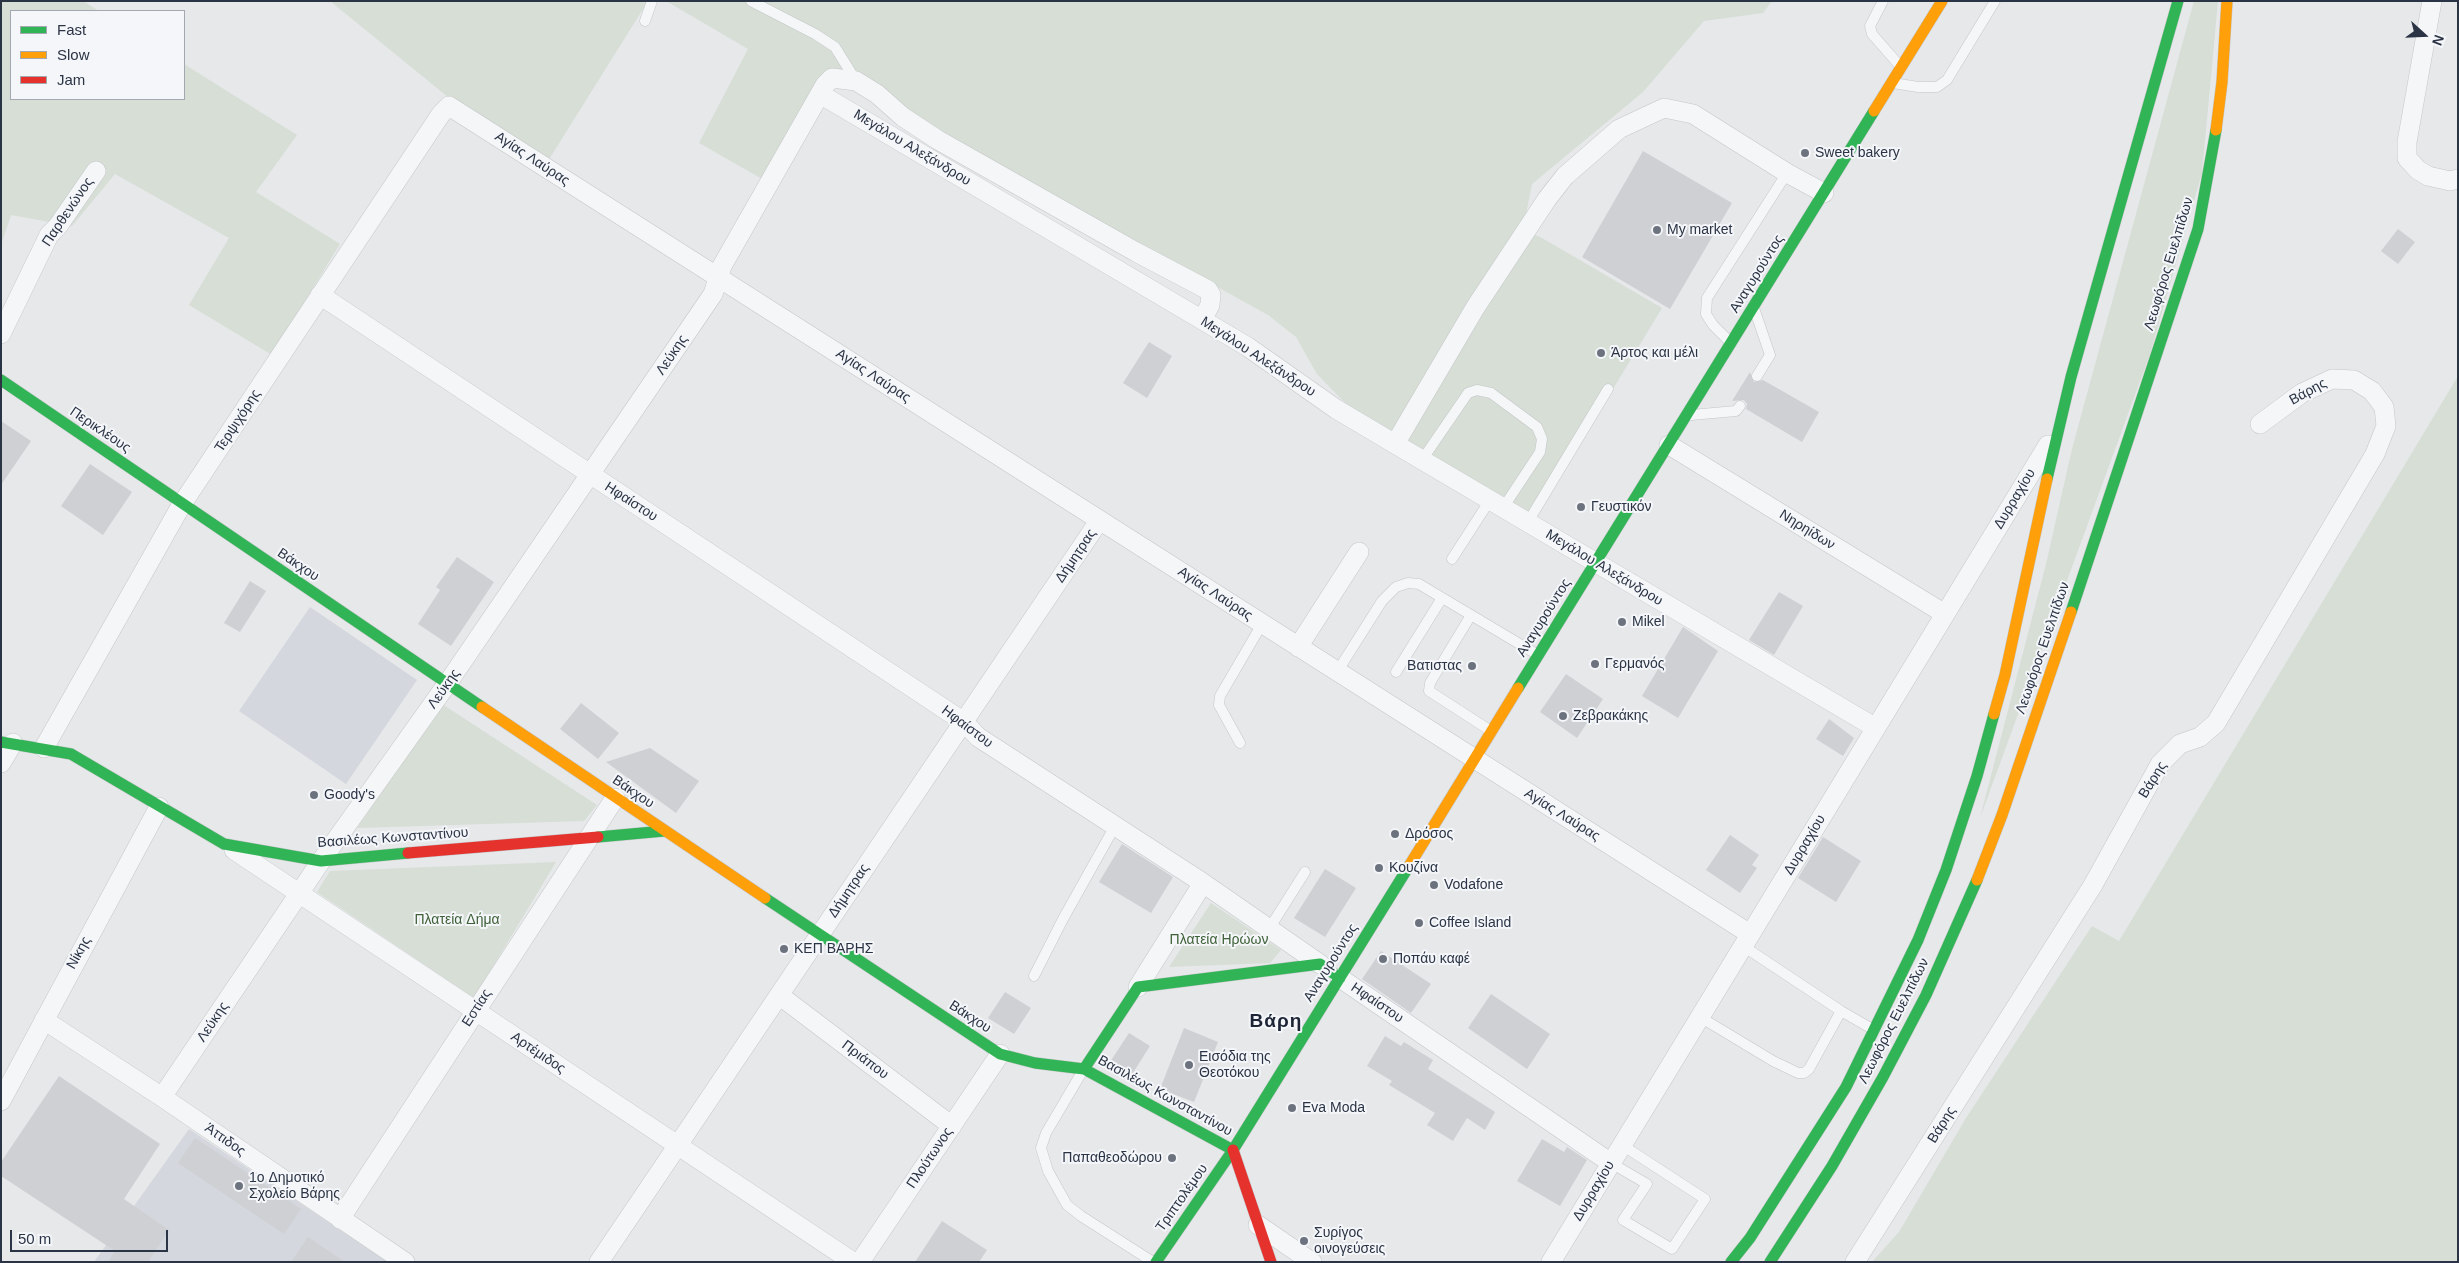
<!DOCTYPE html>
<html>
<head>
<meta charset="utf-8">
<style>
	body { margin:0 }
	#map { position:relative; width:2459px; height:1263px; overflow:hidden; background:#e6e8ea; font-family:Arial,sans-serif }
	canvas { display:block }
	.frame { position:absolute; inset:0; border:2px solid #2b3445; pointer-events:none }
	.legend { position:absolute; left:10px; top:10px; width:175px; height:90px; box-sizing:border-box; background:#f4f6f9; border:1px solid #a4a8b1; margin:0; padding:6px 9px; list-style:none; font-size:15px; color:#2b3445 }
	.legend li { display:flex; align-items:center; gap:10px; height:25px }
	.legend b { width:25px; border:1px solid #a4a8b1 }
	.north { position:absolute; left:2399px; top:10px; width:50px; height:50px; -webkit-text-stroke:4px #f4f6f9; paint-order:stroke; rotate:110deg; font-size:14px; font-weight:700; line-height:20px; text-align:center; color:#2b3445 }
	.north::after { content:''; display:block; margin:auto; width:18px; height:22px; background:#2b3445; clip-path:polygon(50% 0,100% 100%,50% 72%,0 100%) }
	.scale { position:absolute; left:10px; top:1230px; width:158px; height:22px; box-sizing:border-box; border:2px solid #2b3445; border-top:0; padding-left:6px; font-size:15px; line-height:18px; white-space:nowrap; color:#2b3445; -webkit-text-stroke:4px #f4f6f9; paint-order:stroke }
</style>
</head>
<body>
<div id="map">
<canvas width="2459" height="1263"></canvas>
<div class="frame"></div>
<ul class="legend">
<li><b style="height:6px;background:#30b455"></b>Fast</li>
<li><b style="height:6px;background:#ff9f0a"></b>Slow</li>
<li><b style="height:6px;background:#e5322d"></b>Jam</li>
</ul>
<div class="north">N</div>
<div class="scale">50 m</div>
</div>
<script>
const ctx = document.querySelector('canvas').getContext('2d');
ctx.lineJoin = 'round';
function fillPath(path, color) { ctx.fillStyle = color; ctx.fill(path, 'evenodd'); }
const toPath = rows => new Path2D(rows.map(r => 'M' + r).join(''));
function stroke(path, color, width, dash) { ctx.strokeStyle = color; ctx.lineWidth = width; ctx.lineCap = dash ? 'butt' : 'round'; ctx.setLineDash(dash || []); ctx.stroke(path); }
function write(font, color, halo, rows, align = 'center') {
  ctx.font = font + ' Arial,sans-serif'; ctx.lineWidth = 4; ctx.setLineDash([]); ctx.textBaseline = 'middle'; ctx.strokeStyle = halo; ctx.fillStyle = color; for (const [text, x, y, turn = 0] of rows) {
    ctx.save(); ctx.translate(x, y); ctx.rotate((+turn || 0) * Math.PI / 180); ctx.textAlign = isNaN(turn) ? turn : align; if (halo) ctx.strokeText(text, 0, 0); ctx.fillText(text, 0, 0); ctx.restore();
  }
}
const built = toPath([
	[310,607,417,680,346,784,239,711],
	[189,1129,388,1262,94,1262]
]);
const green = toPath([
	[1,1,83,1,99,11,11,11,11,99,184,99,184,64,297,135,256,192,340,244,272,355,189,305,229,238,115,174,72,226,11,215,1,245],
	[330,1,648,1,548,161,448,97],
	[666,1,1772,1,1763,13,1704,21,1643,92,1532,184,1523,229,1542,238,1662,308,1536,516,1348,406,1317,374,1296,337,1268,315,829,72,764,180,699,143,748,49],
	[2194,1,2218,1,2202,173,2150,354,1980,818,2046,564,2072,449],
	[2458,376,2458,1262,1872,1262,1899,1232,1966,1118,2092,926,2119,941],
	[442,704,597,805,584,821,357,828],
	[556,862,474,998,317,892,330,871],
	[1211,903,1281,950,1270,963,1169,967]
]);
const building = toPath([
	[1643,151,1732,203,1670,309,1582,257],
	[2398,229,2415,242,2398,264,2381,251],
	[1149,342,1172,356,1147,398,1123,383],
	[1750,372,1754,382,1763,380,1819,412,1802,442,1746,409,1747,404,1744,400,1732,401],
	[1,421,31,441,1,485],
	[90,464,132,492,103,535,61,506],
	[457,557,494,582,451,646,418,624,440,590,436,587],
	[250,581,266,591,240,632,224,623],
	[1779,592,1803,606,1774,655,1749,640],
	[1683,627,1718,651,1678,718,1642,696],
	[1566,674,1603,699,1577,738,1540,712],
	[581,703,619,733,598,759,560,729],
	[1829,719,1854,738,1843,756,1816,739],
	[650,748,699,781,676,813,606,762],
	[1730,835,1759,855,1752,865,1757,868,1740,893,1706,870],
	[1823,837,1861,861,1836,902,1798,878],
	[1122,844,1173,877,1151,913,1099,882],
	[1325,869,1356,888,1325,937,1294,918],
	[1381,951,1431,984,1411,1013,1362,979],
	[1005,992,1031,1008,1014,1034,988,1018],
	[1491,994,1550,1034,1527,1069,1468,1028],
	[1184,1028,1218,1042,1194,1102,1160,1089],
	[1129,1033,1150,1046,1131,1076,1110,1062],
	[1385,1036,1401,1046,1404,1042,1433,1060,1428,1069,1495,1112,1485,1130,1467,1118,1453,1141,1427,1125,1435,1113,1389,1085,1392,1081,1367,1066],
	[59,1076,160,1144,124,1199,169,1230,148,1262,108,1262,115,1251,1,1176,1,1162],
	[195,1138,301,1209,284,1234,178,1163],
	[1542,1139,1564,1152,1567,1147,1587,1160,1560,1206,1517,1181],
	[942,1221,987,1250,979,1262,915,1262],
	[308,1237,345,1262,291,1262]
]);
const lane = toPath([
	[751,1,815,34,835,47,856,81],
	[1883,1,1870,26,1872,34,1900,66],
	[645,21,652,1],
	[1893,83,1918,87,1937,87,1947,80,1995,1],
	[1755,311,1770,355,1757,376],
	[1730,342,1713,325,1706,314,1707,298,1787,173],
	[1691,415,1736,411,1740,406],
	[1422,460,1468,393,1477,390,1491,393,1537,427,1542,439,1540,452,1503,508],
	[1528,522,1608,389],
	[1452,559,1490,500],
	[1471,615,1430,683,1429,691,1491,731],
	[1337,672,1382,601,1396,587,1408,583,1419,584,1538,655],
	[1396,672,1442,598],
	[1240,743,1219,705,1220,696,1262,624],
	[1269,929,1305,872],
	[1034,976,1063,919,1115,826],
	[1841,1011,1874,1030],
	[1700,1017,1773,1061,1798,1073,1804,1073,1809,1069,1841,1011,1743,946],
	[1082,1072,1046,1133,1041,1148,1048,1171,1067,1205,1081,1216,1153,1262],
	[1611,1163,1647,1184,1623,1220,1672,1249,1705,1199,1622,1145]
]);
const street = toPath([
	[2432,1,2407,142,2407,158,2418,170,2428,176,2450,181,2458,179],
	[820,94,1248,347,1336,409,1395,444,1876,728],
	[320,295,964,722,978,737,1203,883,1320,964],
	[1,334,49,235,58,226,96,171],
	[1395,444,1475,308,1547,199,1565,176,1619,129,1664,108,1693,114,1787,173,1824,193],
	[1669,445,1945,614],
	[1298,647,1359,552],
	[44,748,182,504,441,114,449,106,1750,934],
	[1,763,13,743],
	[234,850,853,1262],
	[1340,978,1611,1163],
	[1138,987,1203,883],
	[779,995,952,1126],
	[44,1020,162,1097,405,1262],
	[162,1097,321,861,447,684,713,294,722,266,825,85,832,78,856,81,877,94,903,117,938,140,1136,252,1208,290,1211,295,1210,305,1202,320],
	[1,1101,159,807],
	[340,1219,615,798],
	[1258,1225,1312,1262],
	[599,1262,1099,521],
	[860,1262,1000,1054],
	[1551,1262,2048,445],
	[1855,1262,2093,885,2160,764,2180,744,2200,737,2216,723,2375,454,2386,426,2384,407,2372,391,2354,380,2332,379,2302,393,2260,424]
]);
const fast = toPath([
	[1,380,482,707],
	[2047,479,2071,377,2178,1],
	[2071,612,2198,229,2216,130],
	[1518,688,1874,111],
	[1,742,71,754,224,844,321,861,408,853],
	[598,837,664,831],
	[765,898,1000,1054,1035,1063,1084,1069,1233,1150],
	[1084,1069,1138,987,1320,964,1340,978],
	[1156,1262,1233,1150,1409,866],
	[1731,1262,1750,1238,1846,1087,1918,940,1946,870,1977,776,1994,714],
	[1770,1262,1832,1166,1883,1077,1926,995,1977,880]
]);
const slow = toPath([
	[1874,111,1942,1],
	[2216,130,2222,82,2227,1],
	[482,707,765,898],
	[1994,714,2005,675,2047,479],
	[1409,866,1518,688],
	[1977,880,2002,815,2071,612]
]);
const jam = toPath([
	[408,853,598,837],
	[1233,1150,1271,1262]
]);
const markers = [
	[1805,153,5,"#6c737f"],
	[1657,230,5,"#6c737f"],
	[1601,353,5,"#6c737f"],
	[1581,507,5,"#6c737f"],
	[1622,622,5,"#6c737f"],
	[1595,664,5,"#6c737f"],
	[1472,666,5,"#6c737f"],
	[1563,716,5,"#6c737f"],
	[314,795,5,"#6c737f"],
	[1395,834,5,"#6c737f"],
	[1379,868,5,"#6c737f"],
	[1434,885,5,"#6c737f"],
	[1419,923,5,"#6c737f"],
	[784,949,5,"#6c737f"],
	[1383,959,5,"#6c737f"],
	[1189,1065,5,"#6c737f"],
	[1292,1108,5,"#6c737f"],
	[1172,1158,5,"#6c737f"],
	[239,1186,5,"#6c737f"],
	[1304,1241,5,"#6c737f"]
];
const streetNames = [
	["Μεγάλου Αλεξάνδρου",912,148,31],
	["Αγίας Λαύρας",532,159,33],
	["Παρθενώνος",68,212,-56],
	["Λεωφόρος Ευελπίδων",2169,264,-73],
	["Αναγυρούντος",1757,274,-58],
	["Λεύκης",672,355,-56],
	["Μεγάλου Αλεξάνδρου",1258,357,33],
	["Αγίας Λαύρας",873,376,33],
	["Βάρης",2308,392,-29],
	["Τερψιχόρης",238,421,-57],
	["Περικλέους",100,430,34],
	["Δυρραχίου",2015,499,-59],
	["Ηφαίστου",631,502,33],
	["Νηρηίδων",1807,530,32],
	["Δήμητρας",1076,556,-56],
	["Βάκχου",298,565,34],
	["Μεγάλου Αλεξάνδρου",1604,568,31],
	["Αγίας Λαύρας",1215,594,33],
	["Αναγυρούντος",1544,618,-58],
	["Λεωφόρος Ευελπίδων",2043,648,-71],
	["Λεύκης",444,689,-55],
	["Ηφαίστου",967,727,37],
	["Βάρης",2153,780,-58],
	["Βάκχου",633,792,34],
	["Αγίας Λαύρας",1562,815,32],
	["Βασιλέως Κωνσταντίνου",393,838,-4],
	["Δυρραχίου",1805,845,-59],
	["Δήμητρας",849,891,-56],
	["Νίκης",79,953,-61],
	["Αναγυρούντος",1331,963,-58],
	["Ηφαίστου",1377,1003,34],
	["Εστίας",477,1008,-57],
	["Βάκχου",970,1017,33],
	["Λεωφόρος Ευελπίδων",1894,1021,-63],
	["Λεύκης",213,1022,-56],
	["Αρτέμιδος",538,1053,34],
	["Πριάπου",865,1060,37],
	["Βασιλέως Κωνσταντίνου",1165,1096,29],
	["Βάρης",1942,1125,-58],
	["Άττιδος",225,1140,35],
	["Πλούτωνος",930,1158,-56],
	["Δυρραχίου",1594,1191,-59],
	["Τριπτολέμου",1182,1198,-55]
];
const poiNames = [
	["Sweet bakery",1815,153],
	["My market",1667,230],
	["Άρτος και μέλι",1611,353],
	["Γευστικόν",1591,507],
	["Mikel",1632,622],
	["Γερμανός",1605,664],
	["Βατιστας",1462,666,"right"],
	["Ζεβρακάκης",1573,716],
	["Goody's",324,795],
	["Δρόσος",1405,834],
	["Κουζίνα",1389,868],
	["Vodafone",1444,885],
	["Coffee Island",1429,923],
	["ΚΕΠ ΒΑΡΗΣ",794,949],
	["Ποπάυ καφέ",1393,959],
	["Εισόδια της",1199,1057],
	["Θεοτόκου",1199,1073],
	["Eva Moda",1302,1108],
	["Παπαθεοδώρου",1162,1158,"right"],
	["1ο Δημοτικό",249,1178],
	["Σχολείο Βάρης",249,1194],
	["Συρίγος",1314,1233],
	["οινογεύσεις",1314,1249]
];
const parkNames = [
	["Πλατεία Δήμα",457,920],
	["Πλατεία Ηρώων",1219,940]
];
const districtNames = [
	["Βάρη",1276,1022]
];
fillPath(built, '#d4d7dd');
fillPath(green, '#d6ded6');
fillPath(building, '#ced0d3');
stroke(lane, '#c4c6c8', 11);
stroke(street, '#c4c6c8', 20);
stroke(fast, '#c4c6c8', 12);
stroke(slow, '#c4c6c8', 12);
stroke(jam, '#c4c6c8', 12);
stroke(lane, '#f5f6f7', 10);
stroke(street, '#f5f6f7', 19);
stroke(fast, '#30b455', 11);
stroke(slow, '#ff9f0a', 11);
stroke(jam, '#e5322d', 11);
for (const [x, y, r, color] of markers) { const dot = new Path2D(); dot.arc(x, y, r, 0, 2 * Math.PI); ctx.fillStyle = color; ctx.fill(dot); stroke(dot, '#f4f6f9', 2); }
write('14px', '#2b3445', '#f4f6f9', streetNames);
write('14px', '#2b3445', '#f4f6f9', poiNames, 'left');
write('14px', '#3f6138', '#f4f6f9', parkNames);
ctx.letterSpacing = '1px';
write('bold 19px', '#1d2536', '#f4f6f9', districtNames);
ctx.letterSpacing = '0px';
</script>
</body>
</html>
